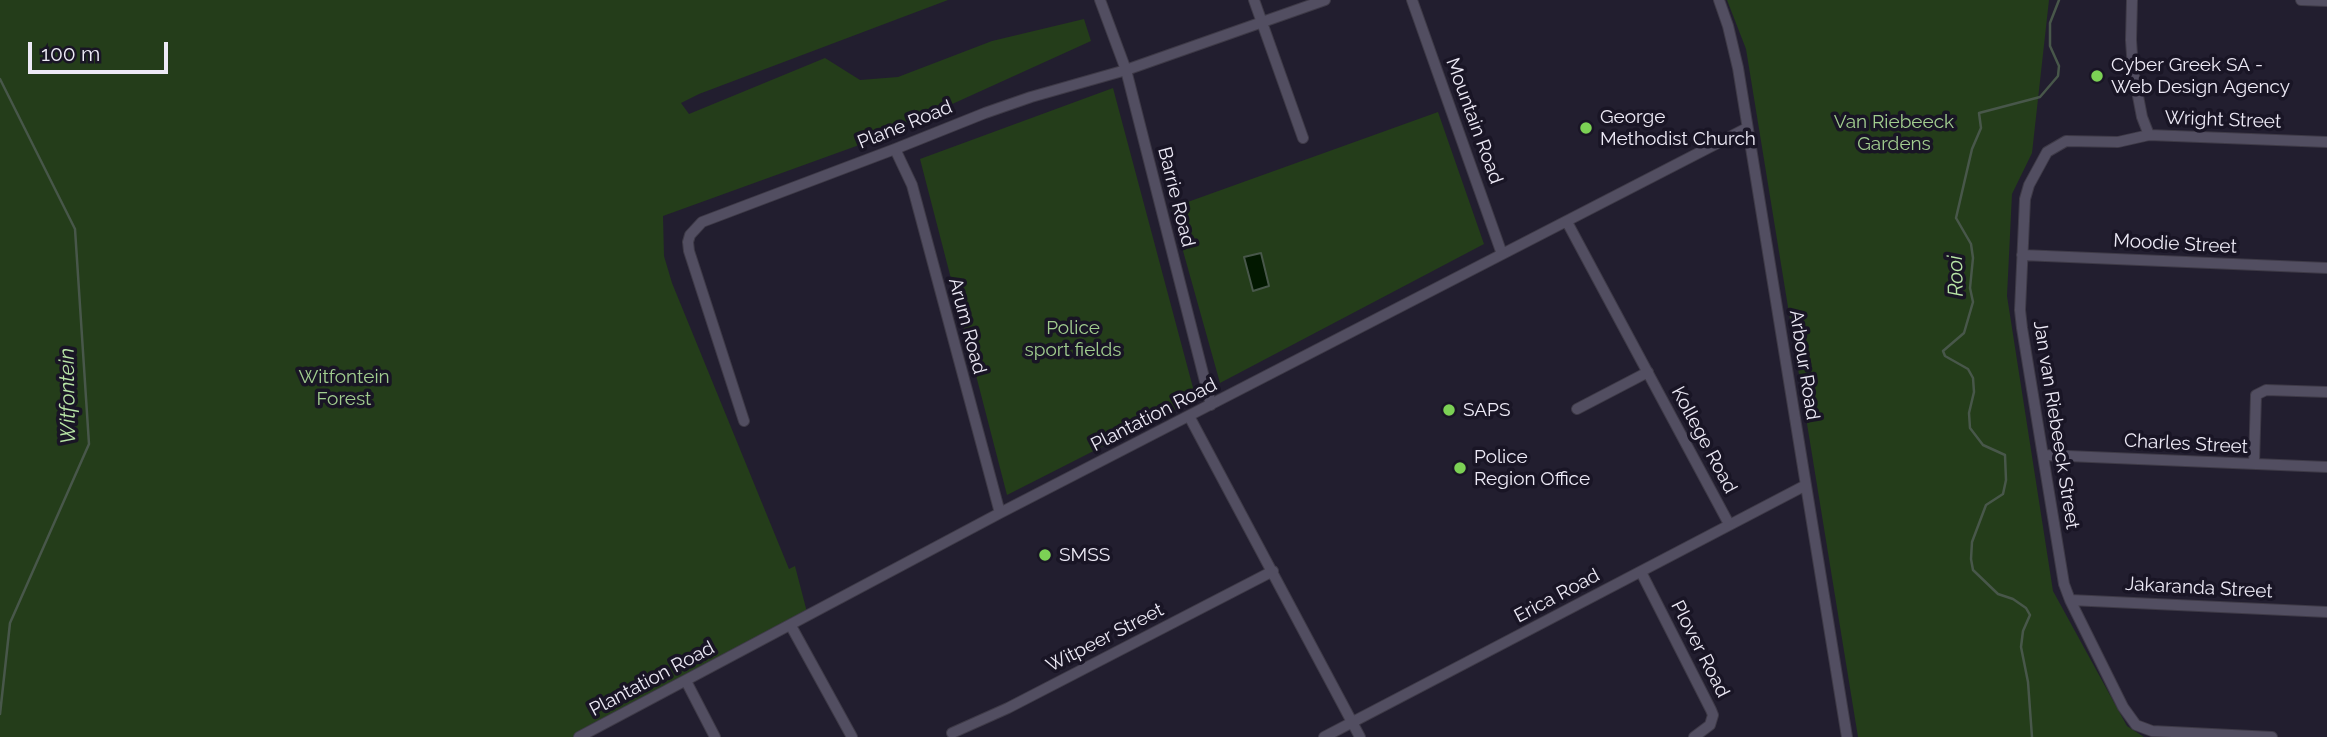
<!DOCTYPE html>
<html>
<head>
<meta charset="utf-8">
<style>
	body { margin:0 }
	#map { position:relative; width:2327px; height:737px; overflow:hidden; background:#221e2f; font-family:Raleway,sans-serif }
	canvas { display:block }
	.scale { position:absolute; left:28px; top:42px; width:140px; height:32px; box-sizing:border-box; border:4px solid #edeaf6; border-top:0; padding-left:9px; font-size:21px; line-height:24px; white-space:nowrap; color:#edeaf6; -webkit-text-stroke:5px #191525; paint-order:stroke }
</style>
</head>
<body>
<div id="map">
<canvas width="2327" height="737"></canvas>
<div class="scale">100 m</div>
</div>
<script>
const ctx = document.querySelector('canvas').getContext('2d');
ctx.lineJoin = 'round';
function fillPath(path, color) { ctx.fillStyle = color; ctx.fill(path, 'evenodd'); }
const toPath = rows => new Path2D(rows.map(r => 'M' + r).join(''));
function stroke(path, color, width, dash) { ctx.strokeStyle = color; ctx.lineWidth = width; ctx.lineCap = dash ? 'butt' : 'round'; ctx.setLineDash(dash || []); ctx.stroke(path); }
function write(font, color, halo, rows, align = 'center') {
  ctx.font = font + ' Raleway,sans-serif'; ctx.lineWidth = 7; ctx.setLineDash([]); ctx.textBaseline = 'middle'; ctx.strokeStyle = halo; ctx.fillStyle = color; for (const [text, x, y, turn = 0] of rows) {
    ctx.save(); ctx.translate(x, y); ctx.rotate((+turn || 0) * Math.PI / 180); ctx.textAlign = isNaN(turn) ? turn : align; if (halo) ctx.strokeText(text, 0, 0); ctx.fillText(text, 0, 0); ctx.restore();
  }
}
const green = toPath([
	[0,0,948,0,699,94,681,103,689,114,825,58,860,80,898,77,992,41,1084,19,1091,41,873,140,663,216,664,256,672,283,789,569,795,566,808,616,575,737,0,737],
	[1727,0,2049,0,2032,153,2012,194,2007,296,2053,591,2127,726,2144,737,1858,737,1746,49],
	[1113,88,1196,399,1007,495,920,159],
	[1438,112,1484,244,1220,383,1171,208]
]);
const water = toPath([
	[1261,253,1269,286,1253,291,1244,257,1261,253]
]);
const stream = toPath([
	[0,79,75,229,89,444,10,623,0,714],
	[2032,737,2028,682,2021,647,2023,631,2030,615,2026,608,2013,599,1998,594,1973,570,1971,559,1972,542,1986,505,2003,494,2006,480,2005,455,1983,445,1970,428,1969,413,1974,392,1973,378,1968,369,1945,356,1943,351,1964,333,1973,302,1970,288,1973,258,1971,244,1956,218,1972,149,1981,128,1979,113,2040,97,2058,76,2059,66,2050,46,2050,23,2059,0]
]);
const minor = toPath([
	[1100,0,1126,70,1211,405],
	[1254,0,1303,138],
	[1412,0,1502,254],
	[1719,0,1728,26,1738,68,1847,737],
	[2132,0,2131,40,2133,70,2142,117,2149,135],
	[2301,0,2327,1],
	[895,149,912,185,1000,513],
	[1567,222,1729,524],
	[2022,255,2327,268],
	[1577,409,1648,372],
	[1189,416,1360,737],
	[744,421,689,251,688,242,690,235,702,222,895,149,985,113,1031,97,1126,70,1325,0],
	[2044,455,2327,467],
	[2254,464,2256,395,2266,390,2327,392],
	[1641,572,1711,710,1713,715,1710,725,1694,737],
	[2070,600,2327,612],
	[791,626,852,737],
	[686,681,715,737],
	[952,733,1008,708,1273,571],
	[579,737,1000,513,1747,128],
	[1324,737,1806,485],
	[2272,737,2152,731,2136,725,2123,707,2070,600,2064,584,2022,328,2020,310,2025,199,2029,185,2047,152,2066,141,2118,142,2149,135,2327,142]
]);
const markers = [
	[2097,76,7,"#7cd155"],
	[1586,128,7,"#7cd155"],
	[1449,410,7,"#7cd155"],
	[1460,468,7,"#7cd155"],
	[1045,555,7,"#7cd155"]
];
const poiNames = [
	["Cyber Greek SA -",2111,65],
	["Web Design Agency",2111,87],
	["George",1600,117],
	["Methodist Church",1600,139],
	["SAPS",1463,410],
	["Police",1474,457],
	["Region Office",1474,479],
	["SMSS",1059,555]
];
const streetNames = [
	["Wright Street",2223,120,2],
	["Mountain Road",1474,121,70],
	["Plane Road",905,125,-22],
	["Barrie Road",1176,197,76],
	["Moodie Street",2175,244,3],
	["Arum Road",967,326,75],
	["Arbour Road",1804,365,81],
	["Plantation Road",1154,415,-27],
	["Jan van Riebeeck Street",2056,425,81],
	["Kollege Road",1704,440,62],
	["Charles Street",2186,444,3],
	["Jakaranda Street",2199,588,3],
	["Erica Road",1557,596,-28],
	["Witpeer Street",1105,638,-27],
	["Plover Road",1700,649,63],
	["Plantation Road",652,679,-28]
];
const parkNames = [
	["Van Riebeeck",1894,122],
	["Gardens",1894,144],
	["Police",1073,328],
	["sport fields",1073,350],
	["Witfontein",344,377],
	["Forest",344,399]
];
const waterNames = [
	["Rooi",1956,276,-91],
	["Witfontein",68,396,-91]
];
fillPath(green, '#243d1a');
fillPath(water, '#021800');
stroke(water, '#48574a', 2);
stroke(stream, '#48574a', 2.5);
stroke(minor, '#3e3a47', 12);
stroke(minor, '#524e61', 10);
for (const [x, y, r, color] of markers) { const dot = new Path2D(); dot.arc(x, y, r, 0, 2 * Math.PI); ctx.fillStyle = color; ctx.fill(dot); stroke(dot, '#191525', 2.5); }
write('19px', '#edeaf6', '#191525', poiNames, 'left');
write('19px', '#edeaf6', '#191525', streetNames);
write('19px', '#a1cd8f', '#191525', parkNames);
write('italic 21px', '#b9e6a7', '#191525', waterNames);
</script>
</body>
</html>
